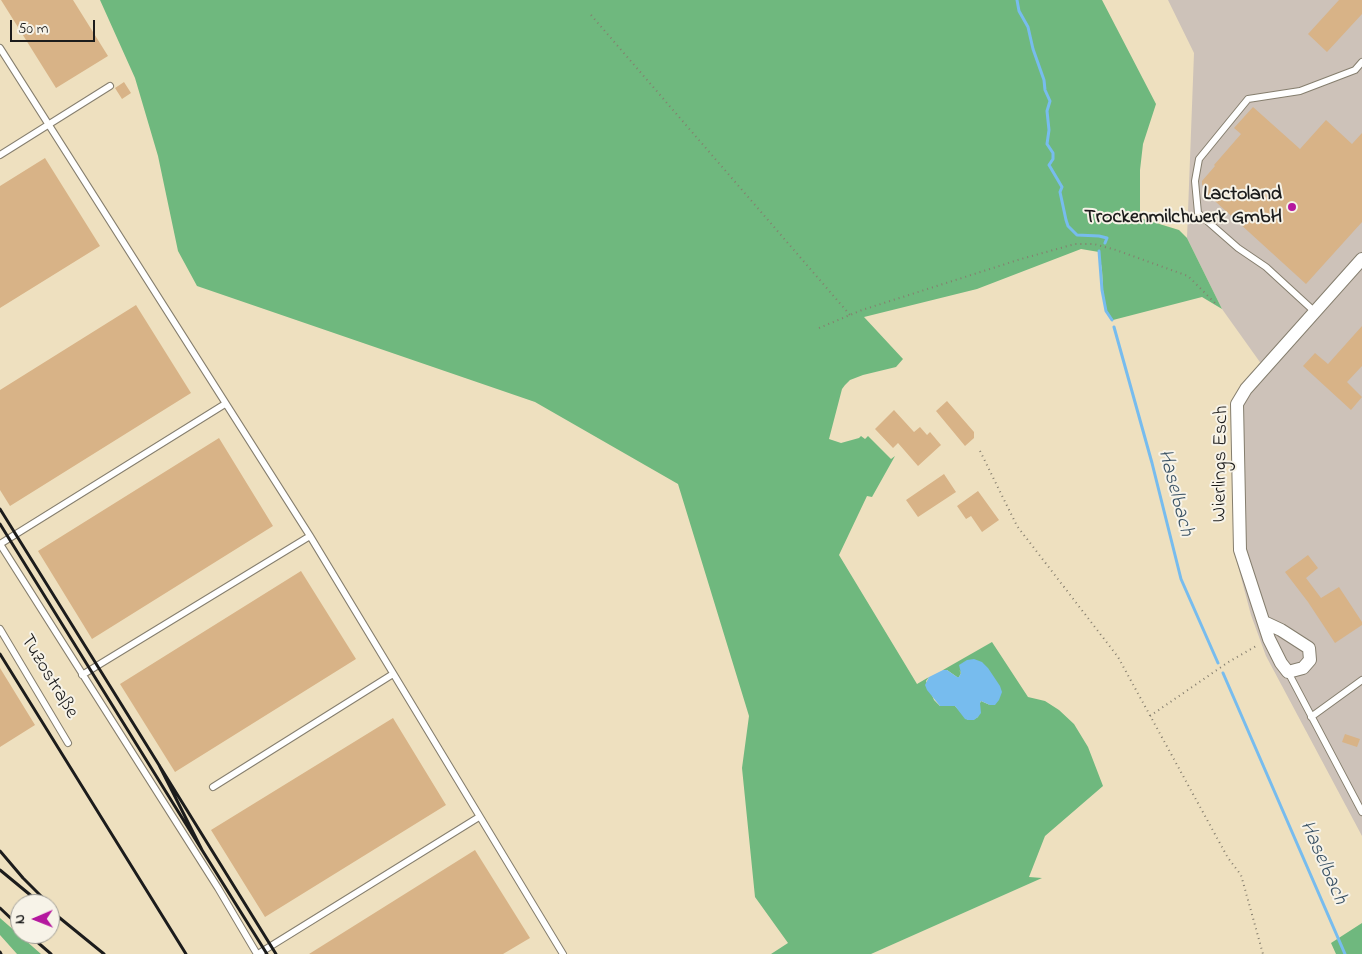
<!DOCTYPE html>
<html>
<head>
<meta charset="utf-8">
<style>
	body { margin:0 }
	#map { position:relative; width:1362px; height:954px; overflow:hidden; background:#eee0bf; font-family:"Indie Flower",sans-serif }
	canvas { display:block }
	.north { position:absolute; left:10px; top:894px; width:50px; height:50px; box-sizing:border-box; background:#f7f3e8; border:1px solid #9f9d96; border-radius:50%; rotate:269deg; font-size:14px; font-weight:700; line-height:20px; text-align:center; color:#1c1c1c }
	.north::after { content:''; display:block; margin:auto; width:18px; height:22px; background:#b5179e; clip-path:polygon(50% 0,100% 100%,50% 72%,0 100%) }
	.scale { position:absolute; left:10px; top:20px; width:85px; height:22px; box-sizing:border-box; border:2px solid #1c1c1c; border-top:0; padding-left:6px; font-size:15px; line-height:18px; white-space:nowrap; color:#1c1c1c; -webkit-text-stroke:4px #f7f3e8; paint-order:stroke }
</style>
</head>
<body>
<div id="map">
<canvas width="1362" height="954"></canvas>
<div class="north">N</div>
<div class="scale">50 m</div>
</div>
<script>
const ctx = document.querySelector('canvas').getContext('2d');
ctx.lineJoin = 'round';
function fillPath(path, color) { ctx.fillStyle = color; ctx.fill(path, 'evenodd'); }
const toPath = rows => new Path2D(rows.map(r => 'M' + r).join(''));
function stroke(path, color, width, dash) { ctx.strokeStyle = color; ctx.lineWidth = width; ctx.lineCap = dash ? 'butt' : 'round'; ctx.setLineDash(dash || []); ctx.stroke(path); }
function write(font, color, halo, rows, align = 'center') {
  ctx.font = font + ' "Indie Flower",sans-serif'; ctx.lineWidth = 4; ctx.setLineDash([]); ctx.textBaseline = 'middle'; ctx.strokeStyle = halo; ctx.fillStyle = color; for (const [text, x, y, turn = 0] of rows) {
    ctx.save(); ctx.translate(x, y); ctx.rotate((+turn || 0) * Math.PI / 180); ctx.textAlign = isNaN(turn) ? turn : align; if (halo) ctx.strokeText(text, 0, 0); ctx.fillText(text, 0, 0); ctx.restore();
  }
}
const industrial = toPath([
	[1168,0,1362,0,1362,836,1266,656,1251,615,1234,551,1232,405,1262,365,1222,309,1187,238,1194,53]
]);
const forest = toPath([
	[100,0,1102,0,1156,104,1143,144,1140,170,1140,218,1179,230,1187,238,1222,309,1202,297,1113,320,1106,310,1103,290,1102,270,1099,252,1081,249,977,289,864,317,903,359,896,367,863,375,850,380,845,385,842,389,829,439,841,443,859,438,861,436,865,439,868,436,891,459,895,456,872,497,867,496,839,555,917,684,929,677,926,681,934,700,940,706,955,706,968,720,974,719,978,717,980,703,981,701,990,705,959,670,961,673,959,677,957,677,947,670,943,670,992,642,1028,697,1045,701,1059,710,1074,724,1088,747,1103,786,1045,836,1029,877,1042,878,871,954,771,954,788,943,755,897,742,768,749,716,678,484,535,402,197,286,178,251,158,156,135,78],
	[0,918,41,954,17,954,0,935],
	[1362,923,1362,954,1336,954,1331,943]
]);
const water = toPath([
	[974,659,982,662,988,668,1000,686,1002,692,999,700,995,705,990,705,981,701,980,703,981,713,978,717,974,720,968,720,965,719,955,706,940,706,927,690,925,685,929,677,943,670,947,670,957,677,959,677,961,673,959,665,967,660]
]);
const stream = toPath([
	[1017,0,1019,11,1028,27,1033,49,1044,80,1045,90,1050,101,1047,111,1049,130,1047,144,1053,153,1053,159,1049,165,1062,187,1060,192,1066,220,1068,226,1077,235,1099,236,1107,238,1105,243],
	[1099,251,1102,290,1106,311,1112,320],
	[1114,327,1152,463,1181,579,1218,663],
	[1223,673,1345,954]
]);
const building = toPath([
	[1,0,73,0,108,56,56,88],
	[1339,0,1362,0,1362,14,1327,52,1308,34],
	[124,82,131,93,122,99,115,88],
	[1253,107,1300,149,1326,120,1352,144,1362,133,1362,222,1306,284,1205,192,1207,189,1202,185,1202,181,1215,166,1214,165,1241,134,1234,128],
	[45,158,100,246,0,308,0,186],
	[136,305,191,393,10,506,0,490,0,390],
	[1362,326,1362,366,1347,382,1362,397,1351,410,1303,366,1315,353,1328,364],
	[947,401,974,432,974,438,965,446,936,411],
	[894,410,914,432,920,427,927,435,930,432,941,445,918,466,898,443,893,448,875,429],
	[219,438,273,526,92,639,38,551],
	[944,474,956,492,918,517,906,500],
	[978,491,999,520,982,532,971,516,966,519,957,506],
	[1308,555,1318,568,1306,578,1321,598,1339,587,1362,622,1362,625,1335,643,1308,602,1285,572],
	[301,571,356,659,175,772,120,684],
	[0,668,35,725,0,747],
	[393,718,446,805,265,917,211,830],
	[1345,734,1360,739,1357,747,1342,742],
	[475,850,530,938,503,954,309,954]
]);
const path = toPath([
	[591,15,850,315],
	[819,328,862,310,1021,259,1075,244,1094,244,1116,250,1188,276,1216,304],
	[980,451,1017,526,1118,657,1228,858,1241,875,1263,954],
	[1150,716,1227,663,1258,645]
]);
const lane = toPath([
	[0,48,310,536,563,954],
	[0,155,110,86],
	[1315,312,1266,267,1238,248,1198,213,1195,181,1199,159,1248,99,1300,91,1355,70,1362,62],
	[225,404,0,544,218,888,257,954],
	[0,629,68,743],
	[1288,672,1362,812],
	[82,675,310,536],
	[1311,717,1362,680],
	[213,787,393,674],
	[258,954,479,817]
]);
const street = toPath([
	[1264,622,1281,630,1309,648,1310,660,1303,668,1288,672,1281,663,1269,639,1240,550,1237,404,1246,389,1362,259]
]);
const rail = toPath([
	[0,509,159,765],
	[0,524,202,850,159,765,276,954],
	[0,654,186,954],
	[202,850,267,954],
	[0,851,23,878,49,904],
	[0,870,34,898],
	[0,908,20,927],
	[50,910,104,954],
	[28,934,51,954],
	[0,952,1,954]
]);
const markers = [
	[1292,207,5,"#b5179e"]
];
const poiNames = [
	["Lactoland",1282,196],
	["Trockenmilchwerk GmbH",1282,219]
];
const streetNames = [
	["Wierlings Esch",1222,464,-89],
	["Tuzostraße",48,677,59]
];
const waterNames = [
	["Haselbach",1174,493,75],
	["Haselbach",1322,863,66]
];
fillPath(industrial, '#cdc2b9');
fillPath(forest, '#6fb87e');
fillPath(water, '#77bcee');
stroke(stream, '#77bcee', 3);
fillPath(building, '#d8b387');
stroke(lane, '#857e6e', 8);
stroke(street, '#857e6e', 14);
stroke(path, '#857e6e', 2, [1, 4]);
stroke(lane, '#fff', 6);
stroke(street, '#fff', 12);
stroke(rail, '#1c1c1c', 3);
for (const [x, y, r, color] of markers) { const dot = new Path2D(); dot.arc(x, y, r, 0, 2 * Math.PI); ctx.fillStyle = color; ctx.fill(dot); stroke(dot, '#f7f3e8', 2); }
write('bold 20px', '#1c1c1c', '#f7f3e8', poiNames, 'right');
write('20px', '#1c1c1c', '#f7f3e8', streetNames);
write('italic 21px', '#3c5466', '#f7f3e8', waterNames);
</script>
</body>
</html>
